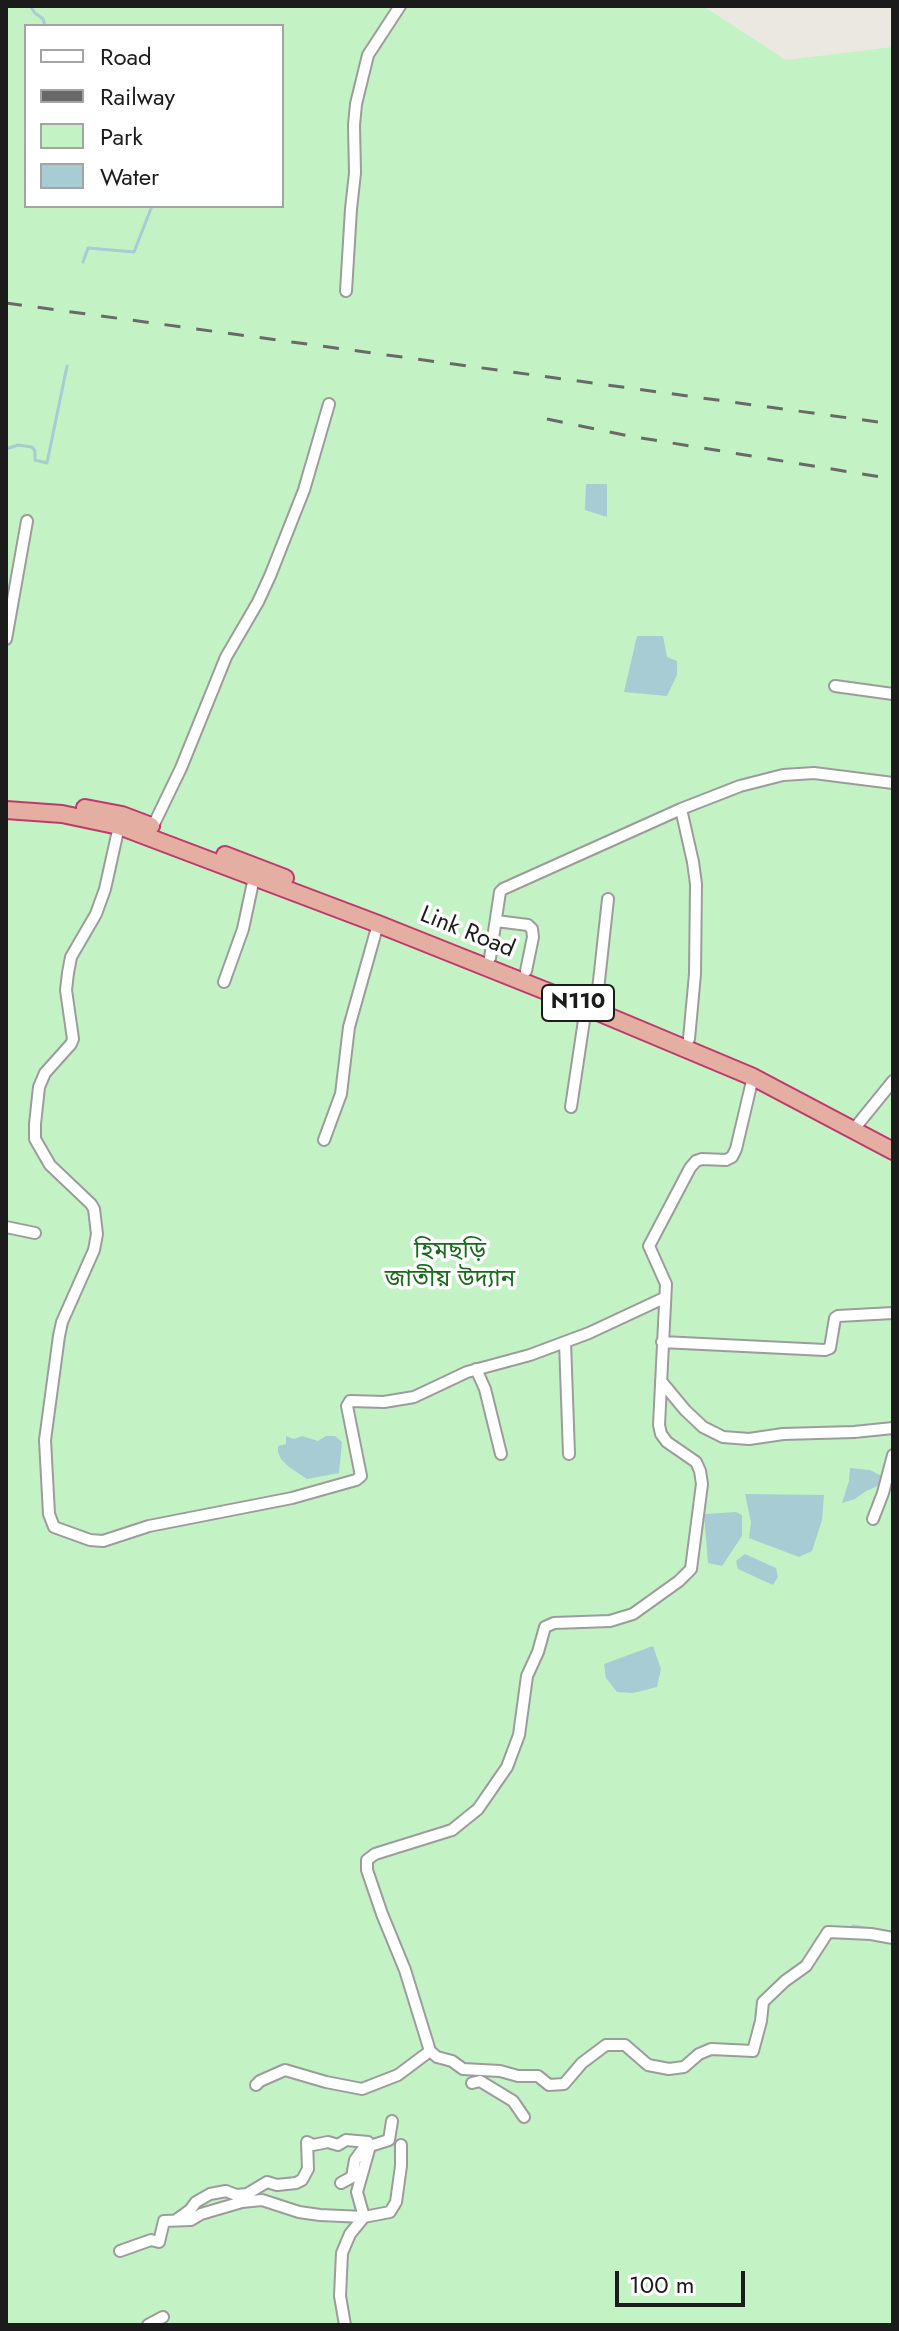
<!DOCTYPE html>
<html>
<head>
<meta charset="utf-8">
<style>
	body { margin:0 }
	#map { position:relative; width:899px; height:2331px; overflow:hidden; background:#ebe8e2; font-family:Jost,sans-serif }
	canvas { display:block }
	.frame { position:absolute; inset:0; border:8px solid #1b1b1b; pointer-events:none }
	.legend { position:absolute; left:24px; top:24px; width:260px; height:184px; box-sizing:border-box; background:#fff; border:2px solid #a4a4a4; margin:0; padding:10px 14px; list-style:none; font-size:24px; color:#1b1b1b }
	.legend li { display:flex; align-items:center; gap:16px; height:40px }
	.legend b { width:40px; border:2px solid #a4a4a4 }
	.scale { position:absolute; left:615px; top:2271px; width:130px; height:36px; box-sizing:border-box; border:4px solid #1b1b1b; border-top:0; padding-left:10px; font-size:24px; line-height:28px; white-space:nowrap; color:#1b1b1b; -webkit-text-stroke:6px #fff; paint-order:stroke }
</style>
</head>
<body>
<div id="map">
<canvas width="899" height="2331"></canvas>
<div class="frame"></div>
<ul class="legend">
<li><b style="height:10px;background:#fff"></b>Road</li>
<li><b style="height:10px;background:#696969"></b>Railway</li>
<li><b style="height:22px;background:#c3f2c4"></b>Park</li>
<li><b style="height:22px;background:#a7ccd4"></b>Water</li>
</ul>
<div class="scale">100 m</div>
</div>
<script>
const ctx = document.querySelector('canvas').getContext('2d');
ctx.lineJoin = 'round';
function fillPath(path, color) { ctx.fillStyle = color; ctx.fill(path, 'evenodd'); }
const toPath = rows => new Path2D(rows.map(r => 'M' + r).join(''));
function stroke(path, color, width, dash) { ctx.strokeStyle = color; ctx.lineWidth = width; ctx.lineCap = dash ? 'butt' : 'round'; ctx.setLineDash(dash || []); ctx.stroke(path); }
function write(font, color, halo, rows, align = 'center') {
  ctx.font = font + ' Jost,"Noto Sans Bengali",sans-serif'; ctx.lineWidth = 7; ctx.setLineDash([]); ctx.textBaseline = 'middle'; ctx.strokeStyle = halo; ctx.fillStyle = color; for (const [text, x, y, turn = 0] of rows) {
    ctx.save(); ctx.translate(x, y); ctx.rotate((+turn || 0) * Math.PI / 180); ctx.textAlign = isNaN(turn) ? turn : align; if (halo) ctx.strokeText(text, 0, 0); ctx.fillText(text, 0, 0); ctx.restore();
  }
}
const park = toPath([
	[6,6,703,6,786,60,893,47,893,2325,6,2325],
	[26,26,282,26,282,206,26,206]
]);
const water = toPath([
	[586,484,607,484,607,517,585,510],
	[637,636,663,636,667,657,677,661,677,675,667,696,624,692],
	[286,1436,294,1439,302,1436,318,1441,326,1436,335,1436,342,1442,339,1473,307,1479,289,1467,281,1459,278,1452,278,1446,286,1444],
	[850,1468,870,1470,882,1476,880,1485,866,1491,855,1499,842,1503,849,1481],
	[745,1494,824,1495,822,1520,812,1551,799,1557,749,1538,751,1522],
	[736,1512,742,1515,742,1536,722,1566,708,1563,704,1514],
	[745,1554,776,1568,778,1577,773,1585,738,1569,736,1561],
	[653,1646,661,1669,657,1687,633,1693,617,1692,606,1678,604,1664]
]);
const stream = toPath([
	[30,6,35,13,43,19,45,26],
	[83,262,88,248,134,252,152,206],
	[6,449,18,445,32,447,35,451,35,460,47,463,67,366],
	[853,1926,893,1933]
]);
const minor = toPath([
	[346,291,351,209,355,173,354,125,356,104,368,55,400,6],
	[6,639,27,521],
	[835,686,893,694],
	[681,809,740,786,783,775,814,773,893,783],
	[119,826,105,889,96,914,71,957,68,973,66,990,73,1039,71,1044,45,1073,39,1087,35,1124,35,1139,50,1165,91,1204,94,1209,97,1234,94,1250,62,1322,59,1336,45,1440,49,1514,54,1527,90,1540,103,1541,149,1526,292,1498,356,1480,361,1476,347,1406,350,1401,384,1402,414,1397,467,1372,530,1355,589,1333,664,1298],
	[153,826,181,768,226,657,258,602,270,576,304,490,329,404],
	[496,921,528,925,532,929,533,937,526,971],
	[490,958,500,892,503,889,681,809,693,862,696,884,695,974,689,1039],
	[224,982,243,929,255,873],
	[597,999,608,899],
	[571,1107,586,1007],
	[854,1129,893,1081],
	[324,1140,341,1094,349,1027,378,924],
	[6,1227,35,1233],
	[565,1342,569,1454],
	[662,1342,825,1350,830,1348,835,1318,838,1316,893,1313],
	[476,1369,485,1389,501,1454],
	[661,1381,685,1410,703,1427,723,1437,749,1439,783,1434,854,1432,893,1428],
	[873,1519,883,1493,893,1455],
	[430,2051,405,1970,382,1914,367,1870,367,1860,375,1854,452,1830,478,1809,507,1767,519,1735,527,1676,538,1652,545,1627,554,1623,610,1621,633,1614,679,1581,691,1569,702,1484,700,1471,696,1462,667,1442,661,1434,659,1425,666,1284,649,1246,690,1168,696,1161,702,1159,726,1160,732,1157,736,1149,753,1077],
	[472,2083,480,2081,513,2101,524,2117],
	[256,2085,260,2081,285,2070,326,2082,362,2089,398,2075,430,2051,437,2057,452,2061,463,2069,500,2071,518,2076,538,2076,549,2085,564,2084,582,2063,606,2045,625,2045,648,2065,669,2069,684,2067,699,2054,711,2049,753,2051,761,2021,763,2002,785,1981,806,1966,828,1932,871,1934,893,1938],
	[176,2220,190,2210,196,2202,210,2194,226,2191,236,2195,247,2194,267,2182,277,2185,296,2183,302,2180,308,2169,307,2142,313,2145,328,2142,338,2145,346,2140,368,2142,355,2160,352,2177,341,2183],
	[120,2251,151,2240,159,2242,164,2221,191,2220,201,2214,242,2202,262,2200,299,2212,320,2215,364,2217,390,2212,396,2202,401,2166,401,2145],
	[148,2325,163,2317],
	[345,2325,340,2296,342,2253,350,2234,364,2217,357,2192,370,2146,389,2140,392,2121]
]);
const trunk = toPath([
	[85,808,122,815,151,826],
	[6,810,62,814,119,826,378,924,586,1007,753,1077,893,1151],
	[225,855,285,878]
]);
const rail = toPath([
	[6,303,893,424],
	[547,419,629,436,893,479]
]);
const shields = [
	[578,1003,72]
];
const shieldNames = [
	["N110",578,1003]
];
const streetNames = [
	["Link Road",467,933,22]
];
const parkNames = [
	["হিমছড়ি",450,1252],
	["জাতীয় উদ্যান",450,1280]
];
fillPath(park, '#c3f2c4');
fillPath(water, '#a7ccd4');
stroke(stream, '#a7ccd4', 3);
stroke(minor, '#9c9c9c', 14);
stroke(trunk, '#c0386d', 20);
stroke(minor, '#fff', 10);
stroke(trunk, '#e5aea2', 16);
stroke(rail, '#696969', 3, [16, 16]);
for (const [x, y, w] of shields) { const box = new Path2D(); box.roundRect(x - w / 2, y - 18, w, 36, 6); ctx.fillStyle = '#fff'; ctx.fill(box); stroke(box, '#1b1b1b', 2); }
write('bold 22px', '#1b1b1b', null, shieldNames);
write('24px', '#1b1b1b', '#fff', streetNames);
write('24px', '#186b1b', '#fff', parkNames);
</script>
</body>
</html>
